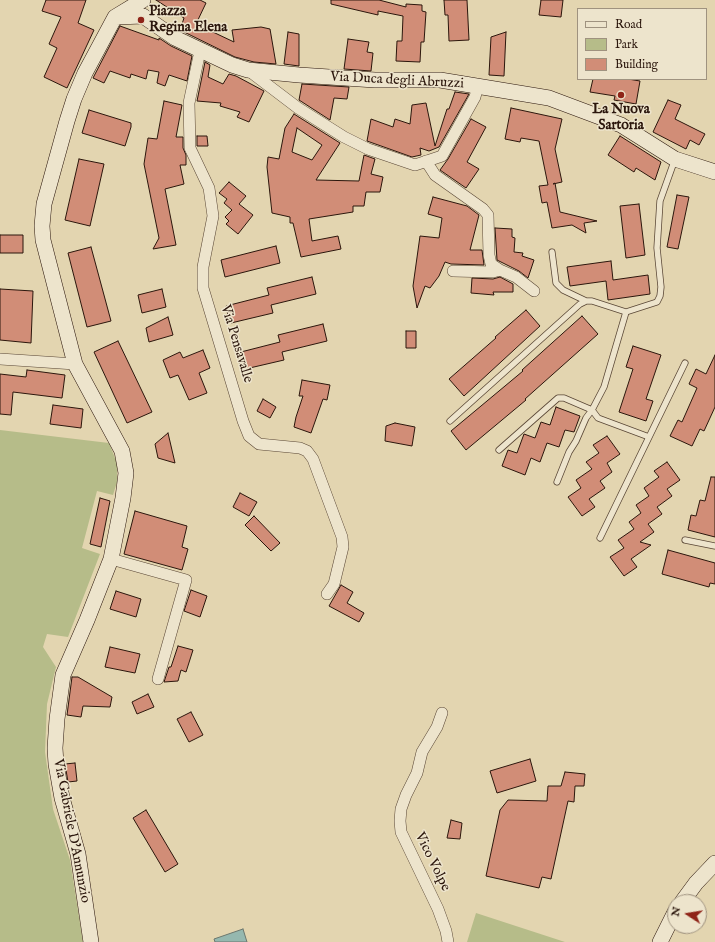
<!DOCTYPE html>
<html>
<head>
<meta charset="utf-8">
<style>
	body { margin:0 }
	#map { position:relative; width:715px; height:942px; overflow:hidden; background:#e3d5b0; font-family:"IM FELL English",serif }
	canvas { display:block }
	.legend { position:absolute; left:577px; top:8px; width:130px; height:72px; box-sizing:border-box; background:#ede4cc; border:1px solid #9f927f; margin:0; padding:5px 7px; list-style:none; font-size:12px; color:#2b160c }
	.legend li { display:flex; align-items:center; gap:8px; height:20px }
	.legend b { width:20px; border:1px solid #9f927f }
	.north { position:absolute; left:667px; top:894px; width:40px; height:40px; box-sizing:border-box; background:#ede4cc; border:1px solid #9f927f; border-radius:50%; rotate:282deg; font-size:11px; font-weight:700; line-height:16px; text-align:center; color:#2b160c }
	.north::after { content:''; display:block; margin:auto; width:14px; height:18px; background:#8f2418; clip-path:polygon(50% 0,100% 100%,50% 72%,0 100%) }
</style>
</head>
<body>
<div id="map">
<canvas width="715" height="942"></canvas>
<ul class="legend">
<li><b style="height:5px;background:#ede4cc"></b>Road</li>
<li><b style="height:11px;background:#b6bc89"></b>Park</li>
<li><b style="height:11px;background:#d18d77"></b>Building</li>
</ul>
<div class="north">N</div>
</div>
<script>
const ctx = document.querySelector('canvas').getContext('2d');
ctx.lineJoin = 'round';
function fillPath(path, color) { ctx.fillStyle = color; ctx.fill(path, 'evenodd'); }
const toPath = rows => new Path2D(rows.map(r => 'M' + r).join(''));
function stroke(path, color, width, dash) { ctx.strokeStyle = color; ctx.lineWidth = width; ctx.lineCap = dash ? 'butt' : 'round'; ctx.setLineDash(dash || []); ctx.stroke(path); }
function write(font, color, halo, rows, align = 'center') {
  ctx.font = font + ' "IM FELL English",serif'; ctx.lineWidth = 3; ctx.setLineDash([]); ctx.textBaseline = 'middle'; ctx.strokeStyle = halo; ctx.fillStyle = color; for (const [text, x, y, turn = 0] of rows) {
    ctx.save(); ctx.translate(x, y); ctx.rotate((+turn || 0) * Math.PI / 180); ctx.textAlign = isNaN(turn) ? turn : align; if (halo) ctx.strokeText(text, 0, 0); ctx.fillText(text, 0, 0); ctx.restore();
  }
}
const green = toPath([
	[0,430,109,443,117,463,117,482,113,495,97,491,82,548,100,554,68,637,47,634,43,647,56,667,47,704,45,752,53,809,70,860,83,942,0,942],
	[476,913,565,942,467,942]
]);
const water = toPath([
	[243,929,247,942,215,942,214,939,243,929]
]);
const building = toPath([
	[46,0,86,0,78,23,94,30,67,88,44,77,57,48,49,44,61,17,42,11,46,0],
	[156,0,200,0,206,3,196,24,234,42,232,30,261,27,270,29,276,64,254,62,235,57,180,30,184,18,156,0],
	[331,0,379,0,406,7,406,4,422,5,422,11,426,12,424,42,421,42,420,62,396,61,397,41,402,41,403,16,378,11,378,15,331,4,331,0],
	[444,0,467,0,469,40,449,41,448,15,445,15,444,0],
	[541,0,563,0,561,17,539,15,541,0],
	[120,26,159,40,159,38,171,46,192,56,187,81,169,75,165,86,157,83,159,72,148,70,146,79,131,74,130,78,110,71,104,83,93,78,120,26],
	[288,32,299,34,299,66,284,64,288,32],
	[506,32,504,76,489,75,491,37,506,32],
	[348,39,369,42,367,52,373,53,371,71,344,69,348,39],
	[205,62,210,65,208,77,223,84,229,74,236,76,264,91,249,122,237,117,240,112,220,106,221,103,197,101,205,62],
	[593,79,628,79,640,81,636,104,614,100,615,96,590,92,593,79],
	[302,84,349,87,347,99,334,98,330,120,299,100,302,84],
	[455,92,469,94,439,147,429,151,420,148,421,155,412,157,367,141,371,119,393,127,395,119,410,124,412,105,426,103,435,146,447,109,449,109,455,92],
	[668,100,681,105,675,119,705,134,699,145,690,140,686,149,653,132,668,100],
	[164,101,182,105,176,137,183,137,183,148,186,155,186,165,180,165,184,184,165,189,176,245,153,249,159,238,144,164,148,138,157,139,164,101],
	[511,108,562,119,555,149,562,182,553,184,555,183,560,212,597,221,584,223,586,233,572,225,552,228,547,202,542,203,539,186,548,185,539,141,521,138,520,142,505,139,511,108],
	[89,110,131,123,131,127,125,146,82,133,89,110],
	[294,114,340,143,316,180,359,181,364,155,375,159,371,174,383,177,380,192,366,192,364,206,353,206,353,212,309,219,312,241,338,236,341,249,301,257,293,223,290,223,290,217,272,213,267,167,268,157,279,159,285,128,294,114],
	[297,128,322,145,312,160,292,152,297,128],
	[471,119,486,127,467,162,479,169,466,188,440,170,448,159,471,119],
	[197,136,207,136,208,146,197,146,197,136],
	[620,136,661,162,655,180,636,168,634,172,608,155,620,136],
	[79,159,104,164,90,226,65,220,79,159],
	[229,182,246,196,239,204,253,215,238,234,226,224,229,221,225,217,232,210,224,203,227,199,219,193,229,182],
	[677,195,689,197,678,249,667,247,677,195],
	[433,197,467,206,479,215,470,250,482,250,484,265,451,264,445,262,439,276,430,288,425,286,417,308,413,286,420,236,439,238,442,218,428,214,433,197],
	[639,204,645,255,626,258,620,206,639,204],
	[495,228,512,229,512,237,515,238,514,252,523,253,522,256,534,260,528,278,519,271,497,260,495,228],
	[0,235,23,235,23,253,0,253,0,235],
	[276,246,280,263,225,277,221,260,276,246],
	[91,247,111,321,87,327,68,253,91,247],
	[611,261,613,280,648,275,650,294,608,300,606,281,570,286,567,267,611,261],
	[312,277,316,294,271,305,273,313,231,323,230,321,229,321,226,306,269,295,267,288,312,277],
	[500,277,513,284,513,292,493,292,494,295,471,293,472,278,493,279,500,277],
	[0,289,33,291,31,343,0,340,0,289],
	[162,289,166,307,142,313,138,295,162,289],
	[526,310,540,326,464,396,449,379,496,338,495,337,526,310],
	[582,316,598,334,525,399,526,400,466,450,451,431,523,371,522,370,582,316],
	[168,317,173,335,149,342,146,328,168,317],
	[323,324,327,341,282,352,284,360,241,370,237,353,280,342,278,335,323,324],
	[406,331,416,331,416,348,406,348,406,331],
	[118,341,152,412,127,423,94,352,118,341],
	[633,346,661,355,646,399,653,401,646,421,619,412,633,369,626,367,633,346],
	[203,350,210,368,199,373,207,393,189,400,178,375,170,378,163,360,180,352,183,358,203,350],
	[715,355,715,407,704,431,700,429,692,446,670,436,678,420,682,422,697,388,689,384,696,369,706,374,715,355],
	[27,370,65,375,62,398,13,392,11,415,0,414,0,374,26,377,27,370],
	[302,380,330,385,327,400,323,399,311,433,294,427,296,417,303,396,299,396,302,380],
	[263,399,276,407,270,418,257,411,263,399],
	[53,405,83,409,81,428,50,424,53,405],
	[556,407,580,416,574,432,565,430,559,447,547,443,540,462,531,458,525,475,502,466,508,450,517,453,524,434,535,438,541,422,550,425,556,407],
	[395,423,415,427,412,446,385,441,386,426,395,423],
	[168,433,175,463,158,458,155,444,168,433],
	[607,436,620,454,607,463,612,472,600,481,605,488,589,499,595,507,582,516,568,497,581,488,576,480,592,469,586,462,599,453,593,445,607,436],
	[667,462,680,480,667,489,672,496,657,507,662,514,648,524,654,532,640,542,651,545,631,559,637,567,624,576,610,557,624,548,618,540,634,529,629,522,641,513,636,505,649,496,644,488,659,477,654,471,667,462],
	[711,477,715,477,715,537,688,530,691,515,696,516,700,500,705,501,711,477],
	[240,493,257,502,249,516,233,507,240,493],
	[100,498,110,501,101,547,90,544,100,498],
	[135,511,187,526,182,547,188,549,182,570,124,554,135,511],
	[254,516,280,543,271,551,245,525,254,516],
	[668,550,715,563,715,584,710,583,709,587,662,574,668,550],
	[341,585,353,592,347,603,364,613,359,622,329,606,341,585],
	[191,590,207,596,200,617,184,611,191,590],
	[116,591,141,599,136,617,110,609,116,591],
	[178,646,193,650,186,672,181,670,178,681,164,682,169,667,171,667,178,646],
	[110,647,140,654,135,673,105,667,110,647],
	[72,677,78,677,112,697,110,707,83,706,81,717,67,715,72,677],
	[148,694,154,707,137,714,132,702,148,694],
	[191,712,203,735,189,742,177,719,191,712],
	[530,759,536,781,497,793,490,771,530,759],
	[75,763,77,781,68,782,65,764,75,763],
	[565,772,585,774,584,786,575,786,574,802,568,801,551,879,542,877,539,888,486,876,500,810,508,800,547,801,548,786,561,786,565,772],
	[146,810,178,864,165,872,133,818,146,810],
	[451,820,462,823,460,839,447,838,451,820]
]);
const service = toPath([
	[552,252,556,283,563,290,586,301],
	[450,421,580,304,586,301,592,301,626,312],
	[649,437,598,418,592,410,604,387,626,312,657,302,660,296,661,287,657,248,660,201,675,159],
	[499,450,558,398,564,398,592,410,586,418,576,441,569,452,557,482],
	[600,538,685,363],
	[685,540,715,546]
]);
const minor = toPath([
	[200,51,189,103,190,148,209,188,213,216,203,267,203,288,243,421,249,436,259,444,300,448,307,451,313,459,342,537,343,547,334,584,327,594],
	[248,70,298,108,344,137,368,149,415,165,442,156,475,97,478,85],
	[426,161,435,175,483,209,488,215,489,255,491,264,500,270,516,277,534,291],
	[453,271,493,272,500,270],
	[0,359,75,364],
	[111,559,186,580,158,679],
	[442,713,437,727,422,752,417,773,406,795,401,809,400,821,401,832,438,909,446,931,448,942]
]);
const secondary = toPath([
	[116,17,143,16,175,38,232,65,248,70,299,75,375,80,440,80,549,98,621,125,675,159,715,172],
	[682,902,696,883,715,863],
	[91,942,78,854,62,798,56,764,55,748,57,719,63,675,87,620,111,559,123,498,126,473,122,451,75,364,43,240,42,226,44,204,67,121,74,99,85,73,115,17,143,0],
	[660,942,675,912]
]);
const markers = [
	[141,20,4,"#8f2418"],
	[621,95,4,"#8f2418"]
];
const poiNames = [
	["Piazza",149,12],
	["Regina Elena",149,28],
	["La Nuova",621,110,"center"],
	["Sartoria",621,126,"center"]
];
const streetNames = [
	["Via Duca degli Abruzzi",397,81,3],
	["Via Pensavalle",236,344,73],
	["Via Gabriele D'Annunzio",71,831,79],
	["Vico Volpe",432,862,64]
];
fillPath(green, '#b6bc89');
fillPath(water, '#95b8af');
stroke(water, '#6b776e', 1);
fillPath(building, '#d18d77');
stroke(building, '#2b160c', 1);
stroke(service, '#594635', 7);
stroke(minor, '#594635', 12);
stroke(secondary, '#2b160c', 16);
stroke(service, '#ede4cc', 5.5);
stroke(minor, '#ede4cc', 11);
stroke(secondary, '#ede4cc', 15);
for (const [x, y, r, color] of markers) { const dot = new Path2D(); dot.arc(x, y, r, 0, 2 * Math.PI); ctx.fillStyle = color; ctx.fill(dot); stroke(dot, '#ede4cc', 1.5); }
write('bold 14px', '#2b160c', '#ede4cc', poiNames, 'left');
write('14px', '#2b160c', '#ede4cc', streetNames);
</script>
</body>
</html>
